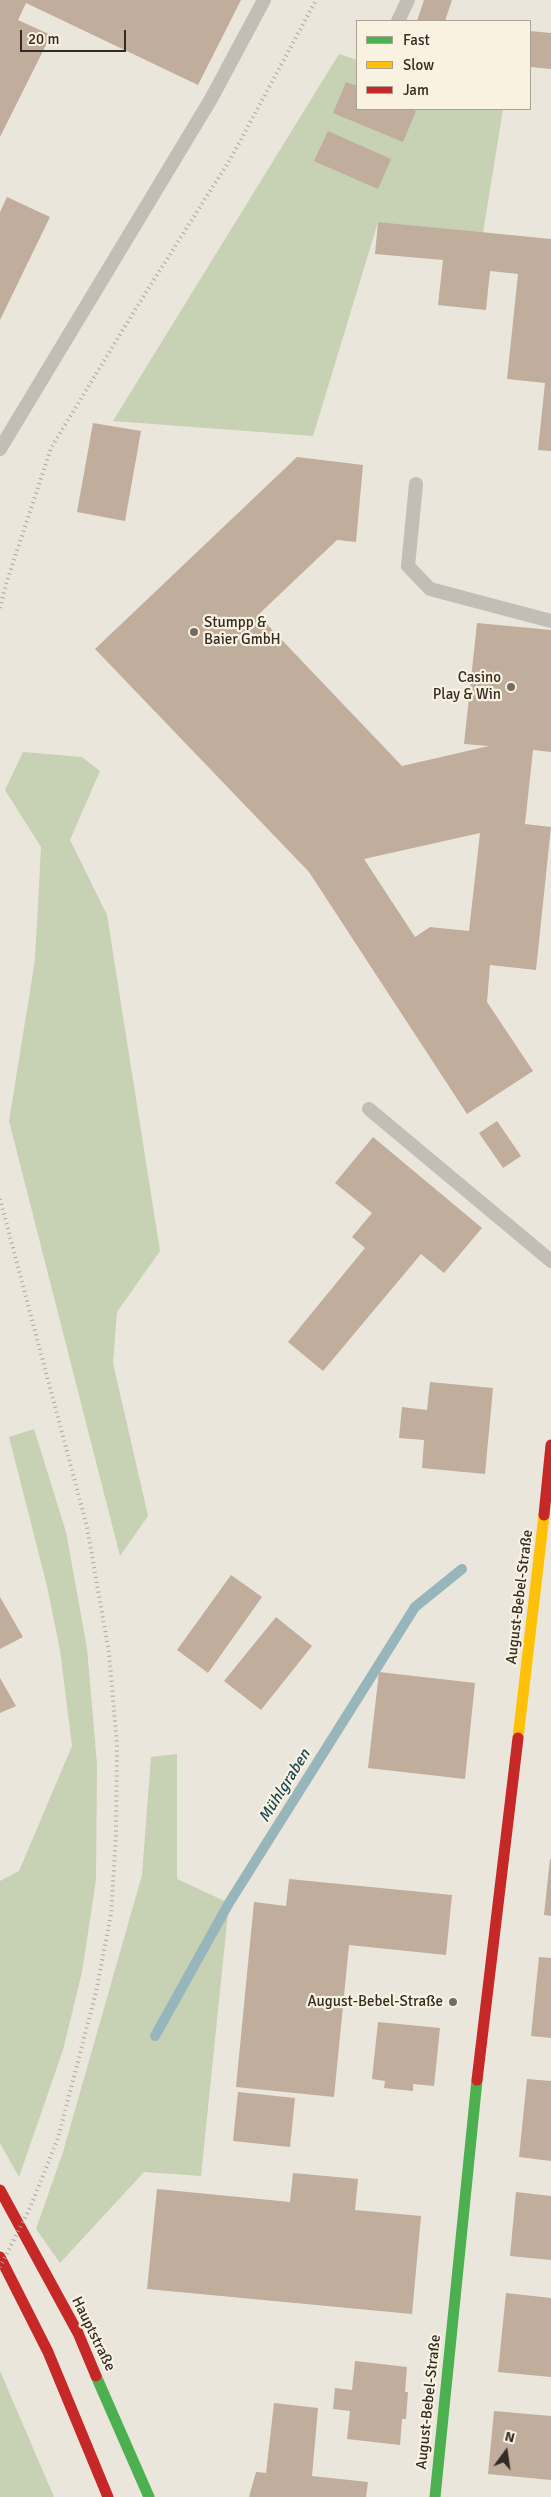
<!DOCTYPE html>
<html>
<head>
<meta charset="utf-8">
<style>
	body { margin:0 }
	#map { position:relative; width:551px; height:2497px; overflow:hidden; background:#ebe6db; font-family:Signika,sans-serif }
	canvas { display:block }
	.legend { position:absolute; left:356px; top:20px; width:175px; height:90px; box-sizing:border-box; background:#f9f2e1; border:1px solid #aaa295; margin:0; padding:6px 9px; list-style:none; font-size:15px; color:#332b24 }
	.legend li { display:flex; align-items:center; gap:10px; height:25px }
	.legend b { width:25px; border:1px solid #aaa295 }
	.north { position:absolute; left:481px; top:2427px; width:50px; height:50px; -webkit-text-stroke:4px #f9f2e1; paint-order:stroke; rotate:14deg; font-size:14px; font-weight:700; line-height:20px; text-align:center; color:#332b24 }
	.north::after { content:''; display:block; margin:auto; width:18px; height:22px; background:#332b24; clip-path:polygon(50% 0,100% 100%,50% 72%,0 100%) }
	.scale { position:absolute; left:20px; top:30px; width:106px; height:22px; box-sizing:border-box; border:2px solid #332b24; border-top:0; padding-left:6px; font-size:15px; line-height:18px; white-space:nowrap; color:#332b24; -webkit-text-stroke:4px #f9f2e1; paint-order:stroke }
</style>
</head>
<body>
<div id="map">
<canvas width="551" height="2497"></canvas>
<ul class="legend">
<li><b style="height:6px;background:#4caf50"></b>Fast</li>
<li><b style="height:6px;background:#ffc107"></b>Slow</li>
<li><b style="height:6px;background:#c62828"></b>Jam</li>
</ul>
<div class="north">N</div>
<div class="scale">20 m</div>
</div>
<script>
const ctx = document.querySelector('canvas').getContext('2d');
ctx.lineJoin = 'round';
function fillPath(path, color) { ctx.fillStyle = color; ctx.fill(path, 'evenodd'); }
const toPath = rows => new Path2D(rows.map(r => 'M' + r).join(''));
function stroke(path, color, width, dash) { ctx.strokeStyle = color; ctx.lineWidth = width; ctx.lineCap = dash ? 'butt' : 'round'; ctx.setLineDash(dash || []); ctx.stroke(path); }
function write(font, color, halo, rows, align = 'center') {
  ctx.font = font + ' Signika,sans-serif'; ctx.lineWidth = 4.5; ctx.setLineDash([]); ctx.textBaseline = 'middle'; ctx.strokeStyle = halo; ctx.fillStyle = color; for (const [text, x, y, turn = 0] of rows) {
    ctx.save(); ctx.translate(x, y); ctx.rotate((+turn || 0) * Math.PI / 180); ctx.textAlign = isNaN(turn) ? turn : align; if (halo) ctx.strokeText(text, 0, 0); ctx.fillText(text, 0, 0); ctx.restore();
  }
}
const green = toPath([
	[339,54,357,60,357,109,503,109,483,233,378,222,313,436,113,421],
	[23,752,82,757,100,771,70,840,107,915,160,1251,117,1312,113,1363,148,1516,120,1556,9,1121,35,960,41,847,5,790],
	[34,1429,66,1532,87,1648,97,1764,96,1880,82,1972,63,2050,19,2177,0,2143,0,1881,19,1871,72,1746,60,1650,47,1586,9,1437],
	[177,1754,177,1879,229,1903,201,2176,144,2172,60,2263,36,2229,63,2152,142,1875,151,1757],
	[0,2371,54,2497,0,2497]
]);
const stream = toPath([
	[155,2036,229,1903,415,1607,462,1569]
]);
const building = toPath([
	[0,0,241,0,198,85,26,3,18,20,51,35,0,137],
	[424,0,452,0,445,21,417,21],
	[530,31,551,33,551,69,530,67],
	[346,82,357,86,357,109,410,109,416,111,403,142,333,113],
	[328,131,391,159,378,189,314,161],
	[7,197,50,217,0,320,0,212],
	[378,222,551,239,551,451,538,450,545,383,507,379,518,274,490,271,486,310,438,305,443,260,375,254],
	[93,423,141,431,125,521,77,512],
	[297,457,363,465,356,542,337,540,258,615,402,766,489,746,464,744,477,623,551,630,551,752,533,750,525,824,551,827,536,970,490,965,487,1002,533,1071,467,1114,309,872,95,649],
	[480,833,469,931,430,927,415,937,364,859],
	[497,1121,521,1156,503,1168,479,1133],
	[373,1137,482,1228,444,1273,421,1254,323,1371,288,1342,365,1248,352,1237,372,1213,335,1183],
	[430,1382,493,1388,485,1474,422,1468,424,1440,399,1438,402,1407,427,1410],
	[231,1575,262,1597,208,1673,177,1650],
	[0,1597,23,1637,0,1649],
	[276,1617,312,1646,261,1710,224,1681],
	[379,1672,475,1683,465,1779,368,1768],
	[0,1678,16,1706,0,1713],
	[550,1859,551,1859,551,1916,544,1915],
	[289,1879,452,1895,446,1955,349,1945,334,2097,236,2087,254,1902,286,1906],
	[539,1957,551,1958,551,2038,531,2036],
	[378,2022,440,2028,434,2086,413,2084,413,2091,384,2088,385,2081,372,2079],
	[527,2079,551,2081,551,2161,519,2157],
	[238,2092,295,2098,290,2147,233,2141],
	[293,2173,358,2179,355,2210,421,2216,412,2314,147,2289,157,2189,290,2202],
	[516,2192,551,2196,551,2260,510,2256],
	[506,2293,551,2298,551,2377,498,2372],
	[355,2361,407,2367,405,2392,408,2392,406,2419,402,2419,400,2445,347,2439,350,2411,333,2409,335,2388,352,2390],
	[274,2403,318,2408,312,2476,368,2482,366,2497,249,2497,256,2472,266,2473],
	[494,2411,551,2416,551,2480,488,2474]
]);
const lane = toPath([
	[398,21,408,0],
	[0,449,211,99,264,0],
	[416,484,408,566,430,589,551,621],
	[369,1109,551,1261]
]);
const fast = toPath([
	[96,2376,149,2497],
	[435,2497,477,2080]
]);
const slow = toPath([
	[518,1738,544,1515]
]);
const jam = toPath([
	[544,1515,551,1445],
	[477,2080,518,1738],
	[0,2190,78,2333,96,2376],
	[0,2257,48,2352,108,2497]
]);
const rail = toPath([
	[0,608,6,584,51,448,138,305,231,158,316,0],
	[0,1199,87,1527,109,1653,117,1745,116,1834,111,1914,96,1992,58,2138,30,2208,0,2267]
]);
const markers = [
	[194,632,5,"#736c64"],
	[511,687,5,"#736c64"],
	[453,2002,5,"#736c64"]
];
const poiNames = [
	["Stumpp &",204,623,"left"],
	["Baier GmbH",204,640,"left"],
	["Casino",501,678],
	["Play & Win",501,695],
	["August-Bebel-Straße",443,2002]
];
const streetNames = [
	["August-Bebel-Straße",520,1597,-83],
	["Hauptstraße",93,2334,64],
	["August-Bebel-Straße",429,2402,-84]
];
const waterNames = [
	["Mühlgraben",285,1786,-58]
];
fillPath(green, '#c7d1b4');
stroke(stream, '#97b6bc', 10);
fillPath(building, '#c0ad9c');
stroke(lane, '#c3beb5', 14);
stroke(fast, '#4caf50', 11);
stroke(slow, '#ffc107', 11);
stroke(jam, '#c62828', 11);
stroke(rail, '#aba69f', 4, [1, 4]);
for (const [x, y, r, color] of markers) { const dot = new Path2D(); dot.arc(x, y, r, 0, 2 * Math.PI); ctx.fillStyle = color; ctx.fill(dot); stroke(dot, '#f9f2e1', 2); }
write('15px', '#332b24', '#f9f2e1', poiNames, 'right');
write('15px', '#332b24', '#f9f2e1', streetNames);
write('italic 16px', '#194756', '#f9f2e1', waterNames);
</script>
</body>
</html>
